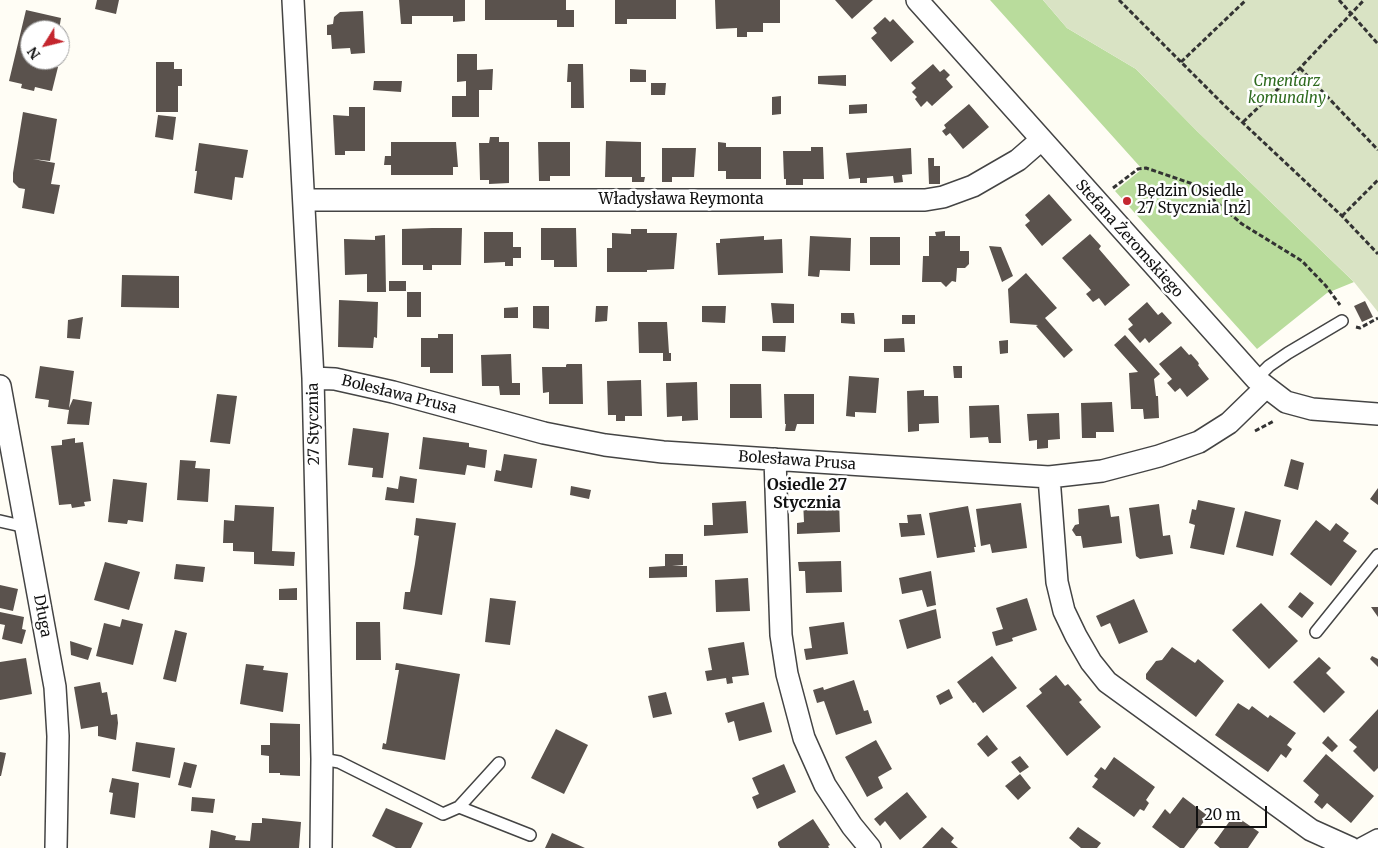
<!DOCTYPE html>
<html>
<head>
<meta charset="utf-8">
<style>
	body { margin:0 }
	#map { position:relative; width:1378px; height:848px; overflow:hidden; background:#fffdf5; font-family:Merriweather,serif }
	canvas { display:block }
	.north { position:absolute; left:20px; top:20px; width:50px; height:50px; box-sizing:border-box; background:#fff; border:1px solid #a0a0a0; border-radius:50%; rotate:234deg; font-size:14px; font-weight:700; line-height:20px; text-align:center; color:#111 }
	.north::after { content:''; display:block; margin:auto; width:18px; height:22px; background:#c4262e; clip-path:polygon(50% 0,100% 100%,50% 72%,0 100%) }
	.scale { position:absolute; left:1196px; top:806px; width:71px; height:22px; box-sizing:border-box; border:2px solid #111; border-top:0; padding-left:6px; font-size:15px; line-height:18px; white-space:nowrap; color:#111; -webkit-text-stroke:4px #fff; paint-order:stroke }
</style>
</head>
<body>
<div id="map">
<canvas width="1378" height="848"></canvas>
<div class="north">N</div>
<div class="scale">20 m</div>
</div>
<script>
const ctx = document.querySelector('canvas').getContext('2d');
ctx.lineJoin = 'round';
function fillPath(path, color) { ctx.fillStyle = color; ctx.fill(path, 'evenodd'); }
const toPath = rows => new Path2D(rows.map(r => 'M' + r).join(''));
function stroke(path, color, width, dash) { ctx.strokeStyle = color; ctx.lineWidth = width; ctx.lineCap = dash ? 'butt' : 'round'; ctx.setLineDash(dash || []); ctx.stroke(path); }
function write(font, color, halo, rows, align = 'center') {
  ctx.font = font + ' Merriweather,serif'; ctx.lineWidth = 5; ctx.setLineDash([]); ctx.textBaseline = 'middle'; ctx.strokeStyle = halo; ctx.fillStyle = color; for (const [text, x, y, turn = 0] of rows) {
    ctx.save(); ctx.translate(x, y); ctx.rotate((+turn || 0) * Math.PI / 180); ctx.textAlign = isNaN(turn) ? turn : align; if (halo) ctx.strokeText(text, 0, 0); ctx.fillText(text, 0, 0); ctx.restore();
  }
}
const forest = toPath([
	[990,0,1043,0,1067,28,1136,69,1197,131,1354,282,1327,293,1257,349,1115,191,1142,169]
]);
const cemetery = toPath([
	[1043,0,1378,0,1378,312,1354,282,1197,131,1136,69,1067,28]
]);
const building = toPath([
	[97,0,119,0,116,14,95,9],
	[399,0,465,0,465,21,453,22,453,16,412,16,412,24,401,24],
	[485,0,566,0,566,10,574,10,574,27,557,27,557,20,485,20],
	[615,0,676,0,676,19,627,19,627,24,615,24],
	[715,0,780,0,780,23,763,23,763,32,747,32,747,37,737,37,737,28,716,29],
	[835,0,873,0,852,19],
	[26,10,61,18,59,30,30,30,30,60,52,60,51,65,58,67,52,91,35,87,34,91,21,88,22,84,9,81],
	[363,11,365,53,351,54,350,48,332,49,331,35,327,35,327,25,333,24,334,17,340,12],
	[885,17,890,22,893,19,914,42,891,62,871,38,877,33,873,28],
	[457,54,477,54,477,70,493,69,492,90,479,90,479,117,452,117,452,96,466,96,466,81,457,82],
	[156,62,174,62,174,69,182,69,182,86,178,86,178,112,156,112],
	[568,64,583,64,584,108,571,108,571,82,567,82],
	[933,64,940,72,944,69,950,75,946,79,953,87,932,106,927,101,921,107,915,99,917,97,912,92,916,88,911,83],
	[630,69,646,70,646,82,630,82],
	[846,75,846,86,818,84,818,76],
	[374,81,402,81,401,92,373,90],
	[651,83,666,83,665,95,651,95],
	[781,96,781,114,772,115,772,97],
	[867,104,867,113,849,114,849,105],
	[969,104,989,127,963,149,950,133,946,136,942,131,946,128,944,125],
	[349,107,365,107,365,151,345,151,345,155,335,155,333,115,349,116],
	[23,112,57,119,50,161,33,159,55,163,51,184,60,185,54,214,22,208,25,189,19,188,13,182,13,173],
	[158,115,176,117,173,140,155,137],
	[490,137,499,137,499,142,509,142,509,183,489,184,489,180,480,180,479,143,489,143],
	[606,141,641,142,641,177,645,177,644,182,632,182,632,177,605,177],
	[391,142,456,142,458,167,453,167,453,175,391,175,391,165,384,165,385,156,391,156],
	[538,142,570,142,570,176,550,176,550,181,539,181],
	[718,142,726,143,726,147,761,147,761,179,726,179,726,171,718,171],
	[199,143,248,150,243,178,235,177,232,200,194,193,197,171,195,171],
	[811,147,823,147,824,179,803,179,803,185,786,185,786,179,784,179,783,151,811,151],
	[662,148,696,148,694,177,672,177,672,182,662,182],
	[911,148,912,174,902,175,903,182,894,183,893,176,867,178,867,183,860,183,860,178,849,179,846,153],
	[928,158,934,158,934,166,940,166,940,184,929,184],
	[1049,194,1072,220,1042,246,1025,225,1030,221,1025,215],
	[432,228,462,228,461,265,432,265,432,270,423,270,423,265,402,265,402,229],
	[541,228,576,228,577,267,554,267,554,260,541,260],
	[631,229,647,229,647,233,677,233,674,269,647,270,647,272,607,272,607,248,612,248,612,233,631,234],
	[945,231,945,236,960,236,960,251,969,251,969,264,965,268,957,268,956,282,952,281,946,287,941,282,922,282,923,256,929,256,929,236,936,236,935,232],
	[484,232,513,232,513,247,521,247,521,258,513,258,513,266,505,266,505,262,484,263],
	[1090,234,1101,246,1099,249,1130,285,1105,306,1099,298,1093,302,1086,294,1091,290,1062,258],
	[385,235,386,292,367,292,367,274,345,275,344,239,375,240,375,236],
	[764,236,764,240,782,239,783,273,718,275,716,243,720,243,720,239],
	[810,236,851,238,850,271,820,270,819,277,808,276],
	[870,237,900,237,900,265,870,265],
	[989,246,1001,247,1013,276,1002,282],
	[1026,273,1057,308,1045,318,1073,350,1064,358,1036,326,1038,325,1010,323,1008,289],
	[122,275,179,276,179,308,121,307],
	[389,281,406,281,406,291,389,291],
	[407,292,421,292,421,317,407,317],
	[339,300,378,302,377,338,374,337,373,348,338,347],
	[1365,301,1373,317,1362,322,1354,306],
	[1147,302,1158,315,1162,312,1172,323,1149,343,1145,338,1140,343,1128,329,1133,325,1128,319],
	[771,303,794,304,794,323,773,323],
	[533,306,549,306,549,329,533,328],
	[596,306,608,306,607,321,595,322],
	[702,306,726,306,725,323,702,322],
	[518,307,518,318,504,318,504,308],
	[841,313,854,313,855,324,841,323],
	[902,315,915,315,915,324,902,324],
	[83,317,80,339,67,338,68,320],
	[638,322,667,322,669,353,671,353,671,361,663,361,663,353,639,353],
	[438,334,453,334,453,373,430,373,430,367,421,367,421,338,438,338],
	[1125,335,1160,374,1154,379,1156,396,1158,396,1159,418,1144,419,1143,409,1131,409,1129,373,1138,372,1114,345],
	[762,336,786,336,785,352,762,351],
	[904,338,905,352,884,352,884,339],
	[1008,340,1008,353,1000,354,999,341],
	[1181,346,1189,355,1191,354,1198,362,1199,364,1198,365,1209,379,1187,397,1180,388,1175,392,1167,383,1172,379,1159,364],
	[511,354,512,383,520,383,520,395,500,395,499,386,482,386,481,355],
	[567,364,582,364,583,404,549,404,549,392,543,393,542,367,566,367,566,365],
	[40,366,74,371,69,408,73,399,92,402,89,425,67,424,69,410,48,407,49,400,35,398],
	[953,366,962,366,962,378,954,378],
	[849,376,879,378,876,413,855,412,855,417,846,416],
	[641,380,642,416,625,416,625,421,616,421,616,415,608,415,607,381],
	[697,382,698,420,682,421,682,416,667,417,666,383],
	[730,384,761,384,762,418,730,418],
	[924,390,924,396,938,396,939,423,919,424,919,431,908,432,907,391],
	[217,394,237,396,230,444,210,442],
	[784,394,814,394,814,424,797,424,795,431,785,431,786,424,785,424],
	[1112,402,1114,432,1096,432,1096,438,1082,438,1081,403],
	[999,405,1001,443,989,443,988,437,970,438,969,406],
	[1059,413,1060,439,1048,440,1048,448,1037,449,1037,440,1029,441,1027,414],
	[353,428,389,433,383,478,372,477,373,468,348,465],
	[423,437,469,443,469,447,487,450,485,468,467,465,465,475,419,469],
	[75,438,75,443,83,442,91,501,84,502,85,506,72,508,71,504,59,505,51,446,62,445,62,440],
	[504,454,537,459,532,488,494,481,496,470,501,471],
	[1291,459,1304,463,1298,490,1284,486],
	[180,460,196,461,195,468,210,469,208,502,177,500],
	[400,476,417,479,414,503,385,500,387,487,398,489],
	[113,479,147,483,143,522,128,520,127,524,108,522],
	[571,486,591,490,589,499,570,495],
	[1378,488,1378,505,1370,499],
	[839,499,840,532,797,534,797,523,804,522,803,501],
	[1198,500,1235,508,1224,555,1190,548,1195,525,1189,523,1192,509,1196,510],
	[746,501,748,533,704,536,704,525,713,525,712,503],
	[1021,503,1027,548,992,553,990,544,981,546,976,509],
	[1159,504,1163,536,1170,535,1173,554,1140,559,1136,556,1129,508],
	[235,505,274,507,272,551,295,552,294,566,254,564,254,552,233,551,233,543,223,543,224,520,234,521],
	[1109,505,1111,517,1119,516,1122,543,1083,548,1081,536,1076,536,1072,530,1075,525,1079,524,1078,509],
	[968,506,976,547,974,547,975,552,937,558,929,513],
	[1245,511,1281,520,1273,556,1236,547],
	[921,514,925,535,901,537,899,523,908,523,907,515],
	[416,518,456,523,442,615,403,609,405,592,410,592,415,564,419,536,414,535],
	[1316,520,1330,531,1336,523,1349,533,1343,541,1357,551,1331,586,1290,554],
	[665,554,683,554,683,565,672,566,687,566,687,577,649,578,649,567,665,566],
	[841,561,842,592,806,593,805,571,799,571,798,562],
	[105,562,140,572,129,610,94,600],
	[176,564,205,567,203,582,174,579],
	[931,571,936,605,927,607,922,590,902,594,899,578],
	[748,578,750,611,716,612,715,580],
	[0,585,18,589,13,611,0,608],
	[297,588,297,600,279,600,279,589],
	[1300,592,1314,603,1302,618,1288,607],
	[490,598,516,601,510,645,485,642],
	[1027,598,1037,630,1012,638,1013,641,996,646,992,632,1003,629,996,608],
	[1134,599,1148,632,1119,644,1110,623,1101,627,1096,616],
	[1261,603,1298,641,1269,669,1232,630],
	[1371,607,1378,607,1378,617],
	[936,609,941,638,907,649,899,620],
	[0,612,24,617,22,629,26,630,22,644,2,639,5,625,0,624],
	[122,619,143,624,133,665,96,656,104,623,120,627],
	[356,622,380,622,381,660,356,660],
	[844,622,848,654,806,660,804,649,812,648,809,627],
	[175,630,187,633,176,682,163,679],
	[70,641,92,648,88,660,71,655],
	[744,642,749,675,732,677,733,683,727,684,726,678,707,681,705,671,712,670,708,648],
	[1172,647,1195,663,1198,659,1224,681,1196,717,1146,679,1146,674,1156,661,1162,660],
	[992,656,1017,688,983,713,975,702,973,703,957,682],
	[1372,656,1378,659,1378,667,1370,659],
	[1319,657,1331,668,1326,673,1345,692,1324,713,1293,682],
	[26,658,32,694,0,700,0,662],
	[396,663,460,674,445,760,382,749,383,743,386,744,399,670,395,670],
	[246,664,264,666,263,670,288,673,283,712,240,704],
	[1056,675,1065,686,1068,684,1082,700,1079,702,1101,727,1067,756,1026,706,1042,693,1039,689],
	[854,680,864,711,868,710,872,723,836,735,824,701,817,703,813,690,823,687,824,690],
	[100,682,102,693,107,692,111,715,117,714,118,723,116,740,98,736,98,726,81,729,74,687],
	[949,689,953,698,940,705,936,696],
	[666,692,672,714,653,718,648,696],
	[764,702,772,732,739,741,734,721,728,723,725,713],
	[1238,703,1249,710,1252,706,1268,718,1270,715,1296,733,1287,745,1292,749,1286,758,1281,754,1268,772,1215,735],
	[1378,709,1378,768,1374,772,1353,751,1357,747,1349,740],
	[270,723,300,724,300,776,280,775,280,773,269,773,269,756,261,755,261,745,270,745],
	[556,729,588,745,564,794,531,778],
	[987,735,998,749,988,757,977,744],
	[1328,736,1338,746,1332,752,1322,743],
	[876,740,892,769,878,777,883,788,867,797,845,757],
	[136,742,175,748,170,778,132,771],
	[0,752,6,753,1,776,0,776],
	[1326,754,1374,796,1351,823,1327,803,1322,809,1314,802,1319,795,1303,781],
	[1020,756,1029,767,1020,773,1011,762],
	[1114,757,1155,787,1146,800,1149,803,1144,811,1140,809,1134,817,1092,787,1098,779,1094,776,1101,767,1105,770],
	[184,762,197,765,191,788,178,785],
	[784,764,796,792,757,809,752,797,759,794,752,778],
	[1020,774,1031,788,1018,800,1005,786],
	[112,778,139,783,135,818,110,814,113,793,109,792],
	[907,792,927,817,900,840,885,821,880,826,874,819],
	[192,797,215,799,213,813,191,811],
	[1183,797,1208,816,1184,848,1180,848,1152,827,1165,809,1170,814],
	[386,808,423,823,411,848,396,848,372,836],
	[1234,815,1259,832,1248,848,1220,848,1214,843],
	[262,818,301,822,299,848,209,848,211,830,236,836,235,840,250,841,252,823,262,823],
	[813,819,830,845,828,846,829,848,780,848,778,845,778,842],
	[942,827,954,838,951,842,958,848,922,848],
	[1078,827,1101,843,1097,848,1081,848,1069,838],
	[552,833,585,848,545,848]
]);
const path = toPath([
	[1119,0,1225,106,1342,216,1378,254],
	[1339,0,1378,44],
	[1181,62,1246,0],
	[1300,68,1378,150],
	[1243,122,1300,68,1364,0],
	[1113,188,1138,169,1146,168,1196,185,1242,224,1302,261,1326,286,1340,305],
	[1342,216,1378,180],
	[1356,327,1360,328,1378,318],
	[1255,431,1274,421]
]);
const lane = toPath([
	[1256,379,1269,366,1288,353,1342,321],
	[0,521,26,527],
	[1316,632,1378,555],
	[322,759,339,762,443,814,459,807,530,835],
	[459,807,499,763]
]);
const street = toPath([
	[293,0,313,378,322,759,321,848],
	[917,0,1256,379,1286,402,1312,409,1378,414],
	[304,200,925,200,943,197,973,186,1018,160,1041,140],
	[313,378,335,379,393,392,544,433,605,445,663,452,1049,477,1102,471,1159,456,1199,442,1229,423,1265,388],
	[0,386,55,687,58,736,56,848],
	[775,459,781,635,787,674,804,738,825,785,852,826,870,848],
	[1049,477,1057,582,1064,611,1076,636,1091,662,1107,682,1311,830,1351,848],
	[1363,848,1378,840]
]);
const markers = [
	[1127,201,5,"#c4262e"]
];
const parkNames = [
	["Cmentarz",1287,82],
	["komunalny",1287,99]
];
const poiNames = [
	["Będzin Osiedle",1137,192],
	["27 Stycznia [nż]",1137,209]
];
const streetNames = [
	["Władysława Reymonta",681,200],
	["Stefana Żeromskiego",1129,239,48],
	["Bolesława Prusa",399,395,14],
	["27 Stycznia",314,424,-91],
	["Bolesława Prusa",797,461,4],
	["Długa",42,616,80]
];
const neighbourhoodNames = [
	["Osiedle 27",807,485],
	["Stycznia",807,503]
];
fillPath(forest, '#b9dc9c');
fillPath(cemetery, '#d9e3c4');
fillPath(building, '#5a524d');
stroke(lane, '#444', 14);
stroke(street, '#444', 24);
stroke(path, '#333', 3, [5, 2.5]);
stroke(lane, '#fff', 11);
stroke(street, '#fff', 21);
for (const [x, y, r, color] of markers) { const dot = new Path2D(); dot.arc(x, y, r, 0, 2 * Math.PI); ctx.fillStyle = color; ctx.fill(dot); stroke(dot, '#fff', 2); }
write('italic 15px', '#2f6b1f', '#fff', parkNames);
write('15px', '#111', '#fff', poiNames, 'left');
write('15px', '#111', '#fff', streetNames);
write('bold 16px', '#111', '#fff', neighbourhoodNames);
</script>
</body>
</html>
